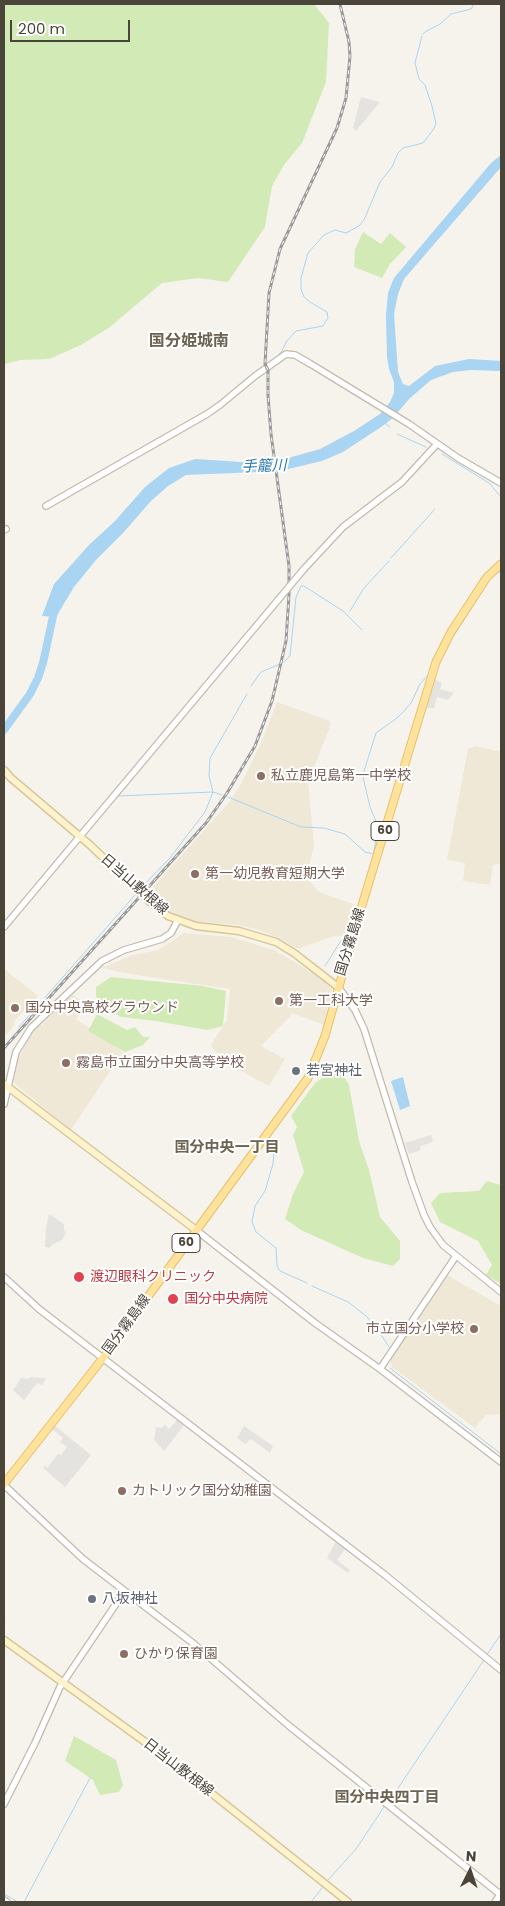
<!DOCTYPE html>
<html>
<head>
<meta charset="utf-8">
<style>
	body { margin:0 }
	#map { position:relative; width:505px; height:1906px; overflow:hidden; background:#f6f3ec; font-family:Poppins,sans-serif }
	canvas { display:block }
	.frame { position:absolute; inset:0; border:5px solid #4b4439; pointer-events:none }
	.north { position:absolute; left:445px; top:1846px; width:50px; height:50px; -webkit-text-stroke:4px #fff; paint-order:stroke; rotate:4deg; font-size:14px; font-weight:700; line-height:20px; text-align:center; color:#4b4439 }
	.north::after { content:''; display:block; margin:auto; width:18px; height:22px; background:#4b4439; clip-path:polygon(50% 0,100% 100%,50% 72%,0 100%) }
	.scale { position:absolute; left:10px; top:20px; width:120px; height:22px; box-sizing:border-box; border:2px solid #4b4439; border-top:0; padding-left:6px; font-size:15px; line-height:18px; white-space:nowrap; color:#4b4439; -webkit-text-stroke:4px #fff; paint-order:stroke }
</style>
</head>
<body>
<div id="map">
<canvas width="505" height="1906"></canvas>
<div class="frame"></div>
<div class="north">N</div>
<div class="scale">200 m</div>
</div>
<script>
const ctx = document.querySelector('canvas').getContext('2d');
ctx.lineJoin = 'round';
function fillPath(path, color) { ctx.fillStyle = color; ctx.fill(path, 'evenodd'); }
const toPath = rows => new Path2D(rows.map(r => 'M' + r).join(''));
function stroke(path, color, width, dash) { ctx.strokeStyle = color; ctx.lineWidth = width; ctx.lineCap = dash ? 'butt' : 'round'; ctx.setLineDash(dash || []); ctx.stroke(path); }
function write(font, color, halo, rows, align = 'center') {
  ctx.font = font + ' Poppins,"Noto Sans JP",sans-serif'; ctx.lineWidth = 4; ctx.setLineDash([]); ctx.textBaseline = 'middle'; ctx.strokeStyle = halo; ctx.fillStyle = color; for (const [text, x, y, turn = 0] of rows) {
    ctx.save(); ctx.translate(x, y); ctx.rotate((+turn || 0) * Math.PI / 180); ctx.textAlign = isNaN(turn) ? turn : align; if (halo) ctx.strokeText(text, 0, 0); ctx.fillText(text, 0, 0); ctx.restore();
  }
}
const education = toPath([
	[277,702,330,721,330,727,308,782,314,844,308,872,309,880,319,892,353,904,357,907,348,935,331,937,298,949,277,937,256,929,238,925,190,921,168,912,146,895,230,801,241,784,261,743],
	[475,746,501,752,501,863,493,865,490,885,463,881,465,863,447,860,468,749],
	[184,933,231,937,274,950,318,976,332,989,324,1025,293,1013,261,1046,285,1059,269,1086,232,1066,212,1048,212,1043,227,1020,230,989,136,975,101,968,133,955,158,950],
	[4,969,38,996,15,1020,13,1027,4,1038],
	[72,994,84,1003,76,1019,123,1052,71,1130,14,1083,18,1061,26,1043,37,1026,42,1025],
	[447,1275,501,1306,501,1414,486,1415,475,1428,392,1367,390,1357]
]);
const green = toPath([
	[4,4,314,4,329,23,326,82,302,143,284,165,272,186,265,227,228,282,198,278,162,283,110,327,81,345,49,359,20,360,4,364],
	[363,232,381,244,390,233,406,247,390,264,382,278,354,267,355,249],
	[111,977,203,986,226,991,223,1026,207,1030,156,1021,121,1017,102,1006,96,996,96,987],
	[97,1014,127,1030,135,1027,143,1037,150,1037,143,1045,125,1052,88,1031],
	[338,1067,349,1085,359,1141,369,1170,380,1217,400,1241,400,1259,393,1266,363,1258,301,1230,285,1219,293,1194,304,1172,293,1135,297,1127,291,1116,315,1083],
	[487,1181,501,1185,501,1284,486,1275,492,1265,478,1241,440,1222,431,1203,440,1193,479,1191],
	[74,1736,116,1760,123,1785,119,1792,100,1795,93,1780,65,1761]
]);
const parking = toPath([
	[361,97,380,102,356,131,353,128],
	[434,679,442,683,440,689,454,693,448,700,437,697,434,708,426,708],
	[431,1135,433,1142,420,1146,421,1150,409,1154,405,1143],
	[49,1214,64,1224,64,1230,66,1233,62,1240,53,1244,49,1248,45,1247,46,1228],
	[30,1377,46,1378,42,1385,37,1383,24,1400,13,1390,21,1378,28,1379],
	[178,1419,185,1424,164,1451,154,1440,156,1427,161,1428,165,1425,169,1429],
	[54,1425,91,1455,65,1487,43,1468,45,1465,47,1468,58,1454,61,1455,67,1447,60,1442,63,1438,51,1428],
	[244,1426,273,1446,270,1453,251,1439,245,1444,237,1438],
	[336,1541,346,1548,337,1560,350,1570,348,1573,327,1558]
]);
const water = toPath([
	[501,155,501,167,404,279,398,294,394,314,398,372,403,384,409,386,435,366,469,359,501,361,501,371,471,370,453,372,431,380,409,399,393,418,381,427,343,452,322,461,280,471,186,475,168,486,151,501,123,533,96,560,74,587,56,617,42,616,54,584,89,545,115,521,145,487,169,468,195,459,257,463,288,458,320,449,354,431,380,414,390,402,394,393,394,382,389,369,387,357,386,315,388,293,394,278,491,163],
	[403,1077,410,1106,400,1110,391,1081]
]);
const stream = toPath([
	[423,34,425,32,440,24,451,14,471,9,474,4],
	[279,354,282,351,286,342,296,331,323,326,328,318,327,312,310,302,304,297,301,289,301,278,308,253,324,235,335,230,346,233,359,226,364,220,380,182,392,167,398,153,403,148,423,143,433,130,436,124,432,106,425,85,419,79,415,63,422,36],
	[385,423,390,427],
	[397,434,426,447],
	[442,454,489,483,501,497],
	[391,558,435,509],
	[495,574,501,571],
	[350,611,364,588,389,561],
	[451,640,492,576],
	[284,662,290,656,296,597,301,586,304,586,343,611,362,630],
	[251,686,261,672,280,664],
	[118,796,213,792,222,795],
	[228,797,301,827,324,828,345,834,365,852,373,854],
	[373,857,378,826,370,807,363,777,364,771,376,733,397,718,405,710,411,703,420,684,430,673],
	[140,889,169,859,205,812,213,792,209,776,210,758,247,694],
	[345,935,350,927,356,908],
	[325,966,342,939],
	[19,1027,136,894],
	[268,1141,274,1152,273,1164,265,1191,255,1206,252,1222,256,1232,276,1248,277,1266,280,1271,307,1283],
	[312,1286,348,1302,366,1316,377,1328,389,1347],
	[390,1368,501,1454],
	[4,1624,5,1622],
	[486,1656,501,1634],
	[390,1800,484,1660],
	[328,1880,356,1849,384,1807],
	[4,1894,18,1902],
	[24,1902,90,1778],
	[311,1902,322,1888]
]);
const river = toPath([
	[4,730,30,694,38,678,43,663,55,607]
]);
const tertiary = toPath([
	[46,506,207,414,220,405,255,376,286,354,295,355,309,363,409,424,458,458,501,483],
	[4,530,6,529],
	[304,569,343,527,402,482,437,444],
	[4,927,278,600],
	[338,987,355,1010,364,1029,412,1182,424,1215,430,1227,443,1245,501,1292],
	[4,1104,16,1052,31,1028,102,961,124,950,162,939,171,933,178,920],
	[196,1230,315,1323,380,1369,501,1462],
	[4,1277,39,1309,385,1575,501,1670],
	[380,1369,456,1256],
	[4,1485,83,1559,194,1644,288,1725,501,1895],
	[4,1804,35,1743,60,1687,124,1592],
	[4,1900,7,1902],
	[495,1902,501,1893]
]);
const secondary = toPath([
	[4,770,11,778,90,845],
	[168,916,196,926,239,931,276,942,294,953,338,987],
	[4,1084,196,1230],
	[4,1640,166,1757,348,1902]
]);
const primary = toPath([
	[4,1484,103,1358,308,1078,325,1036,363,902,436,662,451,632,487,577,501,564]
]);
const rail = toPath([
	[4,1048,206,823,227,793,255,746,272,701,286,641,289,595,289,566,271,434,268,395,268,370,265,364,269,293,280,249,337,128,346,98,350,56,349,42,340,4]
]);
const tertiaryBridge = toPath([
	[278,600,304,569]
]);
const secondaryBridge = toPath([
	[90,845,150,902,168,916]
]);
const markers = [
	[261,776,5,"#8d6e63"],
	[195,874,5,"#8d6e63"],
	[279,1001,5,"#8d6e63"],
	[15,1008,5,"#8d6e63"],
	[66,1063,5,"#8d6e63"],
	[296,1071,5,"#6b7280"],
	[79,1277,6,"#e0444e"],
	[173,1299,6,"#e0444e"],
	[474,1329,5,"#8d6e63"],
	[122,1491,5,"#8d6e63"],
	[92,1599,5,"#6b7280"],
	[124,1654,5,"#8d6e63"]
];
const shields = [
	[385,831,28],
	[186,1243,28]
];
const shieldNames = [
	["60",385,831],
	["60",186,1243]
];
const educationNames = [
	["私立鹿児島第一中学校",271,776],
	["第一幼児教育短期大学",205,874],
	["第一工科大学",289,1001],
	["国分中央高校グラウンド",25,1008],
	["霧島市立国分中央高等学校",76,1063],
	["市立国分小学校",464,1329,"right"],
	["カトリック国分幼稚園",132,1491],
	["ひかり保育園",134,1654]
];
const streetNames = [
	["日当山敷根線",134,885,41],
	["国分霧島線",351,942,-73],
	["国分霧島線",127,1325,-54],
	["日当山敷根線",178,1768,38]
];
const worshipNames = [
	["若宮神社",306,1071],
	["八坂神社",102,1599]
];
const healthNames = [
	["渡辺眼科クリニック",90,1277],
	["国分中央病院",184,1299]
];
const waterNames = [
	["手籠川",264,467,-2]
];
const neighbourhoodNames = [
	["国分中央一丁目",227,1148],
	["国分中央四丁目",387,1798]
];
const quarterNames = [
	["国分姫城南",189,342]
];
fillPath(education, '#efe8d6');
fillPath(green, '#d2eab5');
fillPath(parking, '#e5e3e0');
fillPath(water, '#a9d4f2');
stroke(stream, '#a9d4f2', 1);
stroke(river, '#a9d4f2', 8);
stroke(tertiary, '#c2bbae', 8);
stroke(secondary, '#d6c79b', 9);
stroke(primary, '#e6c16a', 9);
stroke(tertiary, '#fff', 5.5);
stroke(secondary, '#fff3cd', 6);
stroke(primary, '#ffe39c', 7);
stroke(rail, '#9a9a9a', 3);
stroke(rail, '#fff', 1, [4]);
stroke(tertiaryBridge, '#c2bbae', 8, []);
stroke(secondaryBridge, '#d6c79b', 9, []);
stroke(tertiaryBridge, '#fff', 5.5);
stroke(secondaryBridge, '#fff3cd', 6);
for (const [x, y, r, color] of markers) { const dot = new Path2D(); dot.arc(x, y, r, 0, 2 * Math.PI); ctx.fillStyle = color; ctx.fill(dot); stroke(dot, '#fff', 2); }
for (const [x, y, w] of shields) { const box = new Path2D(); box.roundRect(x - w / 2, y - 9.5, w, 19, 4); ctx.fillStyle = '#fff'; ctx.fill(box); stroke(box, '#4b4439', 1); }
write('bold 12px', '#4b4439', null, shieldNames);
write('14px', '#785e54', '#fff', educationNames, 'left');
write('14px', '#4b4439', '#fff', streetNames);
write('14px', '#5b616d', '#fff', worshipNames, 'left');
write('14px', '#be3a42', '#fff', healthNames, 'left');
write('italic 15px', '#2e7ab2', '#fff', waterNames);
write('bold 15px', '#6e6250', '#fff', neighbourhoodNames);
write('bold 16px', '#6e6250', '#fff', quarterNames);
</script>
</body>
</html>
